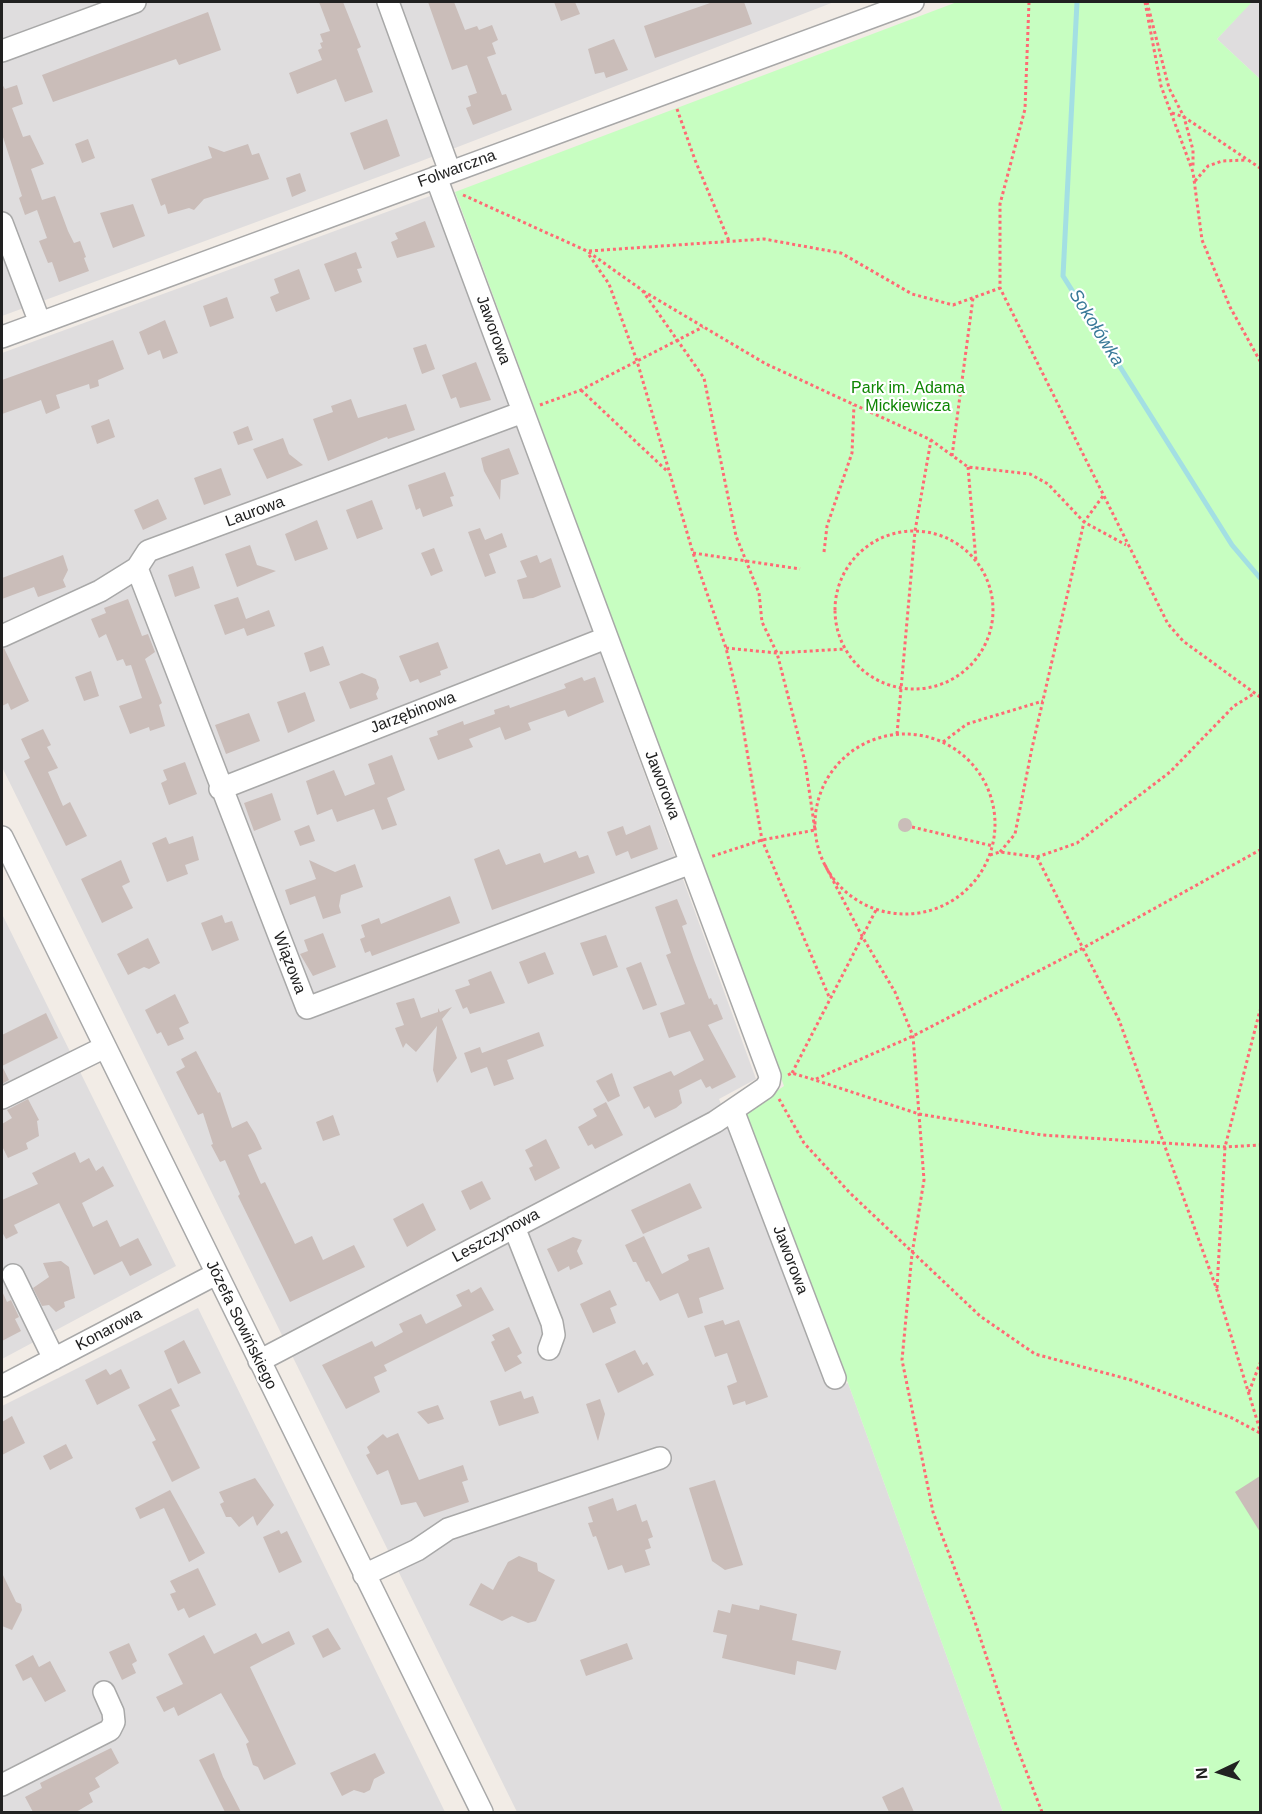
<!DOCTYPE html>
<html>
<head>
<meta charset="utf-8">
<style>
	body { margin:0 }
	#map { position:relative; width:1262px; height:1814px; overflow:hidden; background:#f2ece6; font-family:Helvetica,sans-serif }
	canvas { display:block }
	.frame { position:absolute; inset:0; border:3px solid #212121; pointer-events:none }
	.north { position:absolute; left:1190px; top:1742px; width:60px; height:60px; -webkit-text-stroke:4px #fff; paint-order:stroke; rotate:266deg; font-size:16px; font-weight:700; line-height:24px; text-align:center; color:#212121 }
	.north::after { content:''; display:block; margin:auto; width:21px; height:27px; background:#212121; clip-path:polygon(50% 0,100% 100%,50% 72%,0 100%) }
</style>
</head>
<body>
<div id="map">
<canvas width="1262" height="1814"></canvas>
<div class="frame"></div>
<div class="north">N</div>
</div>
<script>
const ctx = document.querySelector('canvas').getContext('2d');
ctx.lineJoin = 'round';
function fillPath(path, color) { ctx.fillStyle = color; ctx.fill(path, 'evenodd'); }
const toPath = rows => new Path2D(rows.map(r => 'M' + r).join(''));
function stroke(path, color, width, dash) { ctx.strokeStyle = color; ctx.lineWidth = width; ctx.lineCap = dash ? 'butt' : 'round'; ctx.setLineDash(dash || []); ctx.stroke(path); }
function write(font, color, halo, rows, align = 'center') {
  ctx.font = font + ' Helvetica,sans-serif'; ctx.lineWidth = 4.5; ctx.setLineDash([]); ctx.textBaseline = 'middle'; ctx.strokeStyle = halo; ctx.fillStyle = color; for (const [text, x, y, turn = 0] of rows) {
    ctx.save(); ctx.translate(x, y); ctx.rotate((+turn || 0) * Math.PI / 180); ctx.textAlign = isNaN(turn) ? turn : align; if (halo) ctx.strokeText(text, 0, 0); ctx.fillText(text, 0, 0); ctx.restore();
  }
}
const residential = toPath([
	[2,2,834,2,416,163,2,316],
	[1251,2,1260,2,1260,79,1217,39],
	[433,195,756,1079,719,1099,830,1390,848,1383,1003,1812,517,1812,2,767,2,353],
	[2,914,176,1266,2,1359],
	[198,1308,445,1812,2,1812,2,1406]
]);
const park = toPath([
	[957,2,1252,2,1217,39,1260,79,1260,1812,1003,1812,848,1383,741,1116,784,1086,455,192]
]);
const stream = toPath([
	[1077,2,1063,276,1232,545,1260,578]
]);
const building = toPath([
	[319,2,343,2,361,47,357,49,373,92,345,102,336,79,297,94,289,73,322,60,318,50,322,48,320,43,323,42,320,34,330,31],
	[428,2,454,2,465,30,477,26,479,30,492,25,498,40,492,43,496,54,487,57,502,95,506,94,512,110,473,125,466,108,471,106,468,96,477,93,467,65,452,70],
	[554,2,575,2,580,14,561,21],
	[713,2,744,2,752,24,655,58,644,26],
	[208,12,221,50,179,65,176,59,53,102,42,75],
	[614,39,628,70,606,78,604,72,595,74,588,49],
	[2,84,5,89,17,85,23,104,12,108,23,137,30,135,44,164,31,169,42,200,55,196,68,231,74,243,80,241,86,257,84,258,89,271,59,282,52,262,48,263,39,241,47,238,37,210,25,215,19,198,22,196,2,134],
	[387,119,400,156,364,170,350,133],
	[88,139,95,158,82,163,75,144],
	[248,144,252,155,259,153,269,179,204,199,194,210,189,208,168,214,165,204,161,206,151,179,212,158,208,146,224,152],
	[300,173,306,191,292,197,286,178],
	[133,204,145,236,113,248,100,213],
	[425,221,435,247,397,258,391,242,398,239,395,233],
	[356,252,362,268,357,269,362,282,335,292,324,264],
	[299,269,310,299,276,312,270,297,279,293,274,279],
	[227,297,234,318,210,327,203,306],
	[165,320,178,353,163,359,160,350,148,355,139,332],
	[113,340,124,369,98,380,99,386,90,389,89,384,56,395,60,408,46,414,41,400,2,414,2,380],
	[426,344,435,369,422,374,413,348],
	[476,362,491,400,460,408,456,397,451,399,442,375],
	[351,399,358,418,406,404,415,430,388,439,387,437,328,461,313,419,333,412,331,406],
	[109,419,115,437,97,444,91,426],
	[248,426,253,440,238,445,233,432],
	[283,438,289,454,303,465,267,479,253,449],
	[509,448,519,474,501,480,500,500,484,471,481,458],
	[221,468,231,495,204,505,194,478],
	[445,472,454,496,450,497,453,506,423,517,420,508,416,510,408,485],
	[158,499,167,519,143,530,134,510],
	[372,500,383,529,357,539,346,510],
	[317,520,328,549,295,561,285,534],
	[480,528,485,540,502,533,507,547,489,554,496,573,485,577,468,532],
	[250,545,257,565,276,571,237,587,225,554],
	[434,548,443,571,431,576,421,553],
	[63,555,68,570,63,580,66,587,38,597,34,587,2,599,2,578],
	[537,555,540,563,551,558,561,587,533,598,523,599,517,580,527,577,520,561],
	[193,566,200,588,175,597,168,575],
	[238,597,246,619,269,610,275,626,247,636,244,628,225,635,214,605],
	[128,599,142,636,148,634,155,652,145,659,162,703,159,705,165,726,150,731,149,727,130,734,119,706,142,698,131,665,126,666,123,659,117,661,106,634,99,638,91,619,106,613,104,608],
	[438,642,448,668,440,671,441,675,420,683,418,679,410,682,399,656],
	[323,646,330,665,310,672,304,653],
	[4,648,29,701,11,710,8,703,2,706,2,649],
	[91,671,99,696,84,701,75,677],
	[362,673,376,679,379,688,376,694,378,699,350,709,339,682],
	[582,677,584,681,595,677,604,702,568,717,565,710,528,723,531,730,505,740,500,727,469,739,473,747,438,760,429,738,438,735,437,731,463,721,464,725,495,714,494,710,509,705,510,708,566,688,564,684],
	[305,692,315,721,288,733,277,702],
	[249,713,260,741,226,754,215,725],
	[43,729,51,745,47,747,58,768,48,772,63,806,70,802,87,836,66,846,24,761,30,758,21,739],
	[392,755,405,790,387,798,397,825,382,830,374,809,337,822,332,809,317,815,306,781,334,770,345,796,375,784,368,764],
	[185,762,197,794,169,805,161,783,167,780,163,770],
	[272,793,281,820,254,831,244,803],
	'898 825a7 7 0 1 1 14 0a7 7 0 1 1-14 0Z',
	[309,825,315,841,300,846,294,831],
	[650,825,658,849,631,859,628,851,616,856,607,832,623,826,626,835],
	[193,836,199,860,185,865,188,874,167,882,152,843,166,837,169,844],
	[499,849,506,865,540,853,544,863,576,851,579,858,588,855,595,873,492,910,474,859],
	[121,860,130,882,122,886,133,908,102,923,81,879],
	[309,860,335,872,355,864,363,887,341,895,339,906,341,913,323,919,315,896,290,905,285,890,316,879],
	[450,896,460,923,372,956,370,951,365,953,360,939,365,937,361,925,379,918,381,924],
	[677,899,687,924,682,926,694,960,709,999,711,998,714,1005,717,1004,723,1019,708,1025,736,1077,712,1089,710,1086,706,1088,701,1079,679,1090,682,1103,676,1108,655,1118,649,1106,644,1109,633,1087,671,1071,674,1076,704,1060,690,1031,669,1038,660,1013,685,1004,666,955,671,953,655,907],
	[222,915,225,923,232,921,239,940,212,951,201,923],
	[323,933,336,967,313,976,300,954,308,951,304,940],
	[606,935,618,967,593,976,580,943],
	[148,938,160,963,149,969,144,967,128,975,117,954],
	[545,952,554,974,528,984,519,962],
	[641,962,657,1005,643,1010,626,968],
	[491,971,505,1003,470,1014,467,1007,463,1009,455,990,470,985,468,980],
	[175,994,189,1023,179,1028,184,1039,168,1046,161,1032,157,1034,145,1010],
	[414,998,421,1018,438,1012,438,1008,440,1012,452,1007,442,1019,457,1058,437,1083,433,1070,437,1026,416,1052,406,1043,403,1048,395,1028,404,1025,396,1003],
	[46,1013,58,1038,2,1066,9,1080,2,1084,2,1035],
	[539,1032,544,1046,507,1060,514,1079,494,1086,487,1067,471,1073,464,1053,480,1047,482,1053],
	[196,1051,218,1093,220,1092,232,1128,247,1121,255,1134,262,1149,248,1155,261,1184,265,1182,295,1244,312,1236,323,1260,354,1245,365,1267,290,1302,238,1196,240,1194,225,1160,220,1162,211,1145,213,1144,203,1113,198,1115,176,1072,185,1067,181,1059],
	[612,1073,620,1096,608,1102,596,1081],
	[28,1099,39,1120,37,1121,39,1136,26,1143,28,1149,8,1158,2,1146,2,1124,12,1118,7,1110],
	[606,1102,623,1135,595,1149,592,1144,588,1146,578,1127,597,1116,593,1109],
	[333,1115,340,1135,323,1141,316,1122],
	[546,1139,560,1168,535,1181,529,1168,533,1166,525,1150],
	[75,1152,80,1163,89,1158,96,1171,103,1166,114,1186,82,1203,93,1227,107,1220,120,1247,138,1238,152,1265,130,1276,122,1261,94,1275,59,1203,14,1225,18,1233,6,1239,2,1232,2,1200,38,1184,32,1173],
	[482,1181,491,1199,470,1210,461,1191],
	[690,1183,702,1208,643,1234,631,1210],
	[423,1203,436,1230,407,1247,393,1219],
	[644,1236,662,1274,689,1260,687,1255,709,1247,724,1289,699,1298,703,1313,688,1318,678,1293,660,1301,649,1281,646,1282,636,1262,633,1262,625,1245],
	[573,1237,582,1240,577,1251,583,1264,570,1270,569,1266,558,1272,547,1249],
	[61,1261,69,1267,75,1298,64,1302,65,1307,56,1312,49,1305,42,1306,33,1288,49,1277,43,1263],
	[481,1287,494,1310,384,1365,387,1371,374,1377,380,1392,346,1409,322,1365,372,1341,375,1347,403,1332,399,1324,421,1314,426,1324,462,1306,456,1295,469,1289,471,1293],
	[610,1290,617,1305,610,1308,616,1323,593,1333,580,1304],
	[2,1291,7,1302,11,1300,19,1317,15,1319,21,1331,2,1341],
	[723,1320,725,1325,739,1320,768,1397,746,1405,745,1401,733,1405,727,1386,737,1382,727,1353,715,1357,704,1326],
	[509,1327,522,1353,517,1356,522,1363,505,1372,491,1342,495,1340,492,1335],
	[184,1340,201,1373,178,1384,164,1351],
	[635,1350,643,1365,647,1362,654,1375,618,1393,605,1364],
	[106,1369,110,1375,121,1369,130,1388,97,1405,85,1380],
	[171,1388,180,1406,171,1410,200,1468,172,1482,152,1442,156,1440,138,1405],
	[521,1391,524,1399,533,1396,539,1413,499,1426,490,1401],
	[600,1399,605,1414,598,1441,586,1404],
	[438,1405,444,1419,428,1424,417,1412],
	[12,1416,25,1443,2,1455,2,1422],
	[398,1433,419,1480,463,1465,468,1480,462,1482,469,1502,424,1517,416,1502,401,1505,388,1470,377,1475,366,1455,370,1453,367,1447,383,1434,387,1438],
	[66,1444,73,1458,50,1470,43,1456],
	[1260,1476,1260,1532,1235,1492],
	[255,1478,274,1505,257,1526,253,1516,239,1527,231,1517,226,1517,220,1504,224,1502,219,1492],
	[715,1480,743,1565,725,1570,712,1561,689,1488],
	[170,1490,205,1553,189,1562,164,1508,140,1519,135,1508],
	[613,1498,617,1511,636,1504,642,1522,647,1520,653,1537,648,1539,651,1548,645,1550,650,1565,625,1573,622,1565,608,1570,596,1536,593,1537,588,1523,593,1522,588,1507],
	[279,1530,281,1534,287,1531,302,1562,279,1573,263,1537],
	[519,1556,537,1563,538,1571,555,1580,536,1621,528,1623,512,1616,502,1621,469,1605,481,1583,493,1590,508,1562],
	[198,1568,216,1605,189,1618,184,1608,178,1611,170,1594,176,1592,170,1581],
	[2,1573,16,1602,21,1604,22,1610,12,1630,2,1626],
	[732,1604,759,1610,760,1605,797,1614,792,1640,841,1651,836,1670,797,1661,795,1675,722,1658,727,1635,713,1632,718,1610,730,1613],
	[328,1628,341,1649,323,1658,312,1636],
	[289,1631,295,1644,250,1667,296,1764,264,1780,258,1767,253,1765,246,1744,249,1742,221,1693,178,1716,174,1707,164,1712,156,1697,183,1684,168,1654,204,1635,214,1654,256,1633,262,1644],
	[129,1643,137,1661,132,1664,136,1673,122,1680,109,1652],
	[627,1643,633,1659,586,1676,580,1660],
	[33,1655,39,1667,50,1661,66,1691,45,1702,31,1677,23,1681,15,1665],
	[111,1748,119,1763,95,1778,100,1787,89,1793,93,1802,76,1812,33,1812,25,1797,42,1788,40,1783],
	[214,1753,223,1777,241,1812,225,1812,199,1760],
	[375,1753,385,1773,374,1779,370,1790,364,1793,354,1790,342,1796,330,1773],
	[903,1787,914,1812,889,1812,882,1797]
]);
const path = toPath([
	[1029,2,1025,109,1000,204,1000,288,1168,624,1183,641,1260,697],
	[1145,2,1161,86,1193,172,1202,240,1230,307,1260,361],
	[1147,2,1169,88,1184,117,1193,150,1193,167],
	[677,109,695,160,729,241],
	[1172,113,1184,117,1260,168],
	[1195,181,1208,166,1222,161,1247,160],
	[463,195,587,251,642,290,704,378,736,536,759,593,762,622,777,653,805,762,815,830,762,840,710,857],
	[589,251,764,239,841,253,912,294,953,305,1000,288],
	[589,255,609,284,637,361,693,553,726,648,738,698,762,840,830,999],
	[643,291,766,364,931,440,968,467,1030,474,1048,484,1084,522,1126,545],
	[581,390,667,471],
	[540,405,581,390,703,327],
	[952,456,973,298],
	[968,467,976,561],
	'835 610a79 79 0 1 1 158 0a79 79 0 1 1-158 0Z',
	[824,552,827,526,852,453,854,405],
	[693,553,800,569],
	[726,648,777,653,845,649],
	[897,734,915,531,931,440],
	'815 824a90 90 0 1 1 180 0a90 90 0 1 1-180 0Z',
	[943,742,967,724,1043,701],
	[912,827,993,846],
	[1000,852,1015,834,1032,748,1084,522,1103,496],
	[990,855,1000,852,1037,857,1119,1020,1217,1290,1260,1430],
	[1037,857,1077,843,1170,772,1234,706,1255,693],
	[825,865,862,936,895,992,913,1036,924,1180,912,1254,902,1360,933,1512,975,1622,1013,1737,1042,1812],
	[792,1073,876,910],
	[788,1075,792,1073,815,1080,919,1114,1042,1135,1225,1147,1260,1145],
	[816,1079,913,1036,1083,948,1260,850],
	[779,1099,804,1143,850,1193,980,1316,1035,1354,1131,1380,1232,1418,1260,1433],
	[1217,1288,1225,1147,1260,1010],
	[1249,1392,1260,1363]
]);
const minor = toPath([
	[388,2,450,172],
	[2,51,135,2],
	[2,223,40,323],
	[2,337,913,2],
	[137,568,307,1008,691,863],
	[2,636,100,591,137,568,148,551,523,412],
	[220,789,606,638],
	[2,837,482,1812],
	[2,1098,105,1047],
	[733,1110,835,1378],
	[514,1227,552,1323,554,1335,549,1349],
	[13,1275,54,1359],
	[259,1361,715,1122,765,1088,769,1082,770,1076,436,177],
	[2,1386,216,1274],
	[364,1575,417,1550,448,1529,660,1458],
	[2,1785,110,1730,114,1722,113,1712,104,1692]
]);
const streetNames = [
	["Folwarczna",457,169,-20],
	["Jaworowa",493,330,70],
	["Laurowa",255,512,-20],
	["Jarzębinowa",413,713,-21],
	["Jaworowa",662,785,69],
	["Wiązowa",289,963,69],
	["Leszczynowa",496,1236,-28],
	["Jaworowa",790,1260,69],
	["Józefa Sowińskiego",241,1325,64],
	["Konarowa",109,1330,-28]
];
const parkNames = [
	["Park im. Adama",908,389],
	["Mickiewicza",908,407]
];
const waterNames = [
	["Sokołówka",1096,328,58]
];
fillPath(residential, '#dfddde');
fillPath(park, '#c7fec1');
stroke(stream, '#a3dfe3', 5);
fillPath(building, '#cabdb9');
stroke(minor, '#a8a8a8', 24);
stroke(path, '#ff6a74', 3, [3, 3]);
stroke(minor, '#fff', 21);
write('16px', '#212121', '#fff', streetNames);
write('16px', '#0e8503', '#fff', parkNames);
write('italic 18px', '#397998', '#fff', waterNames);
</script>
</body>
</html>
